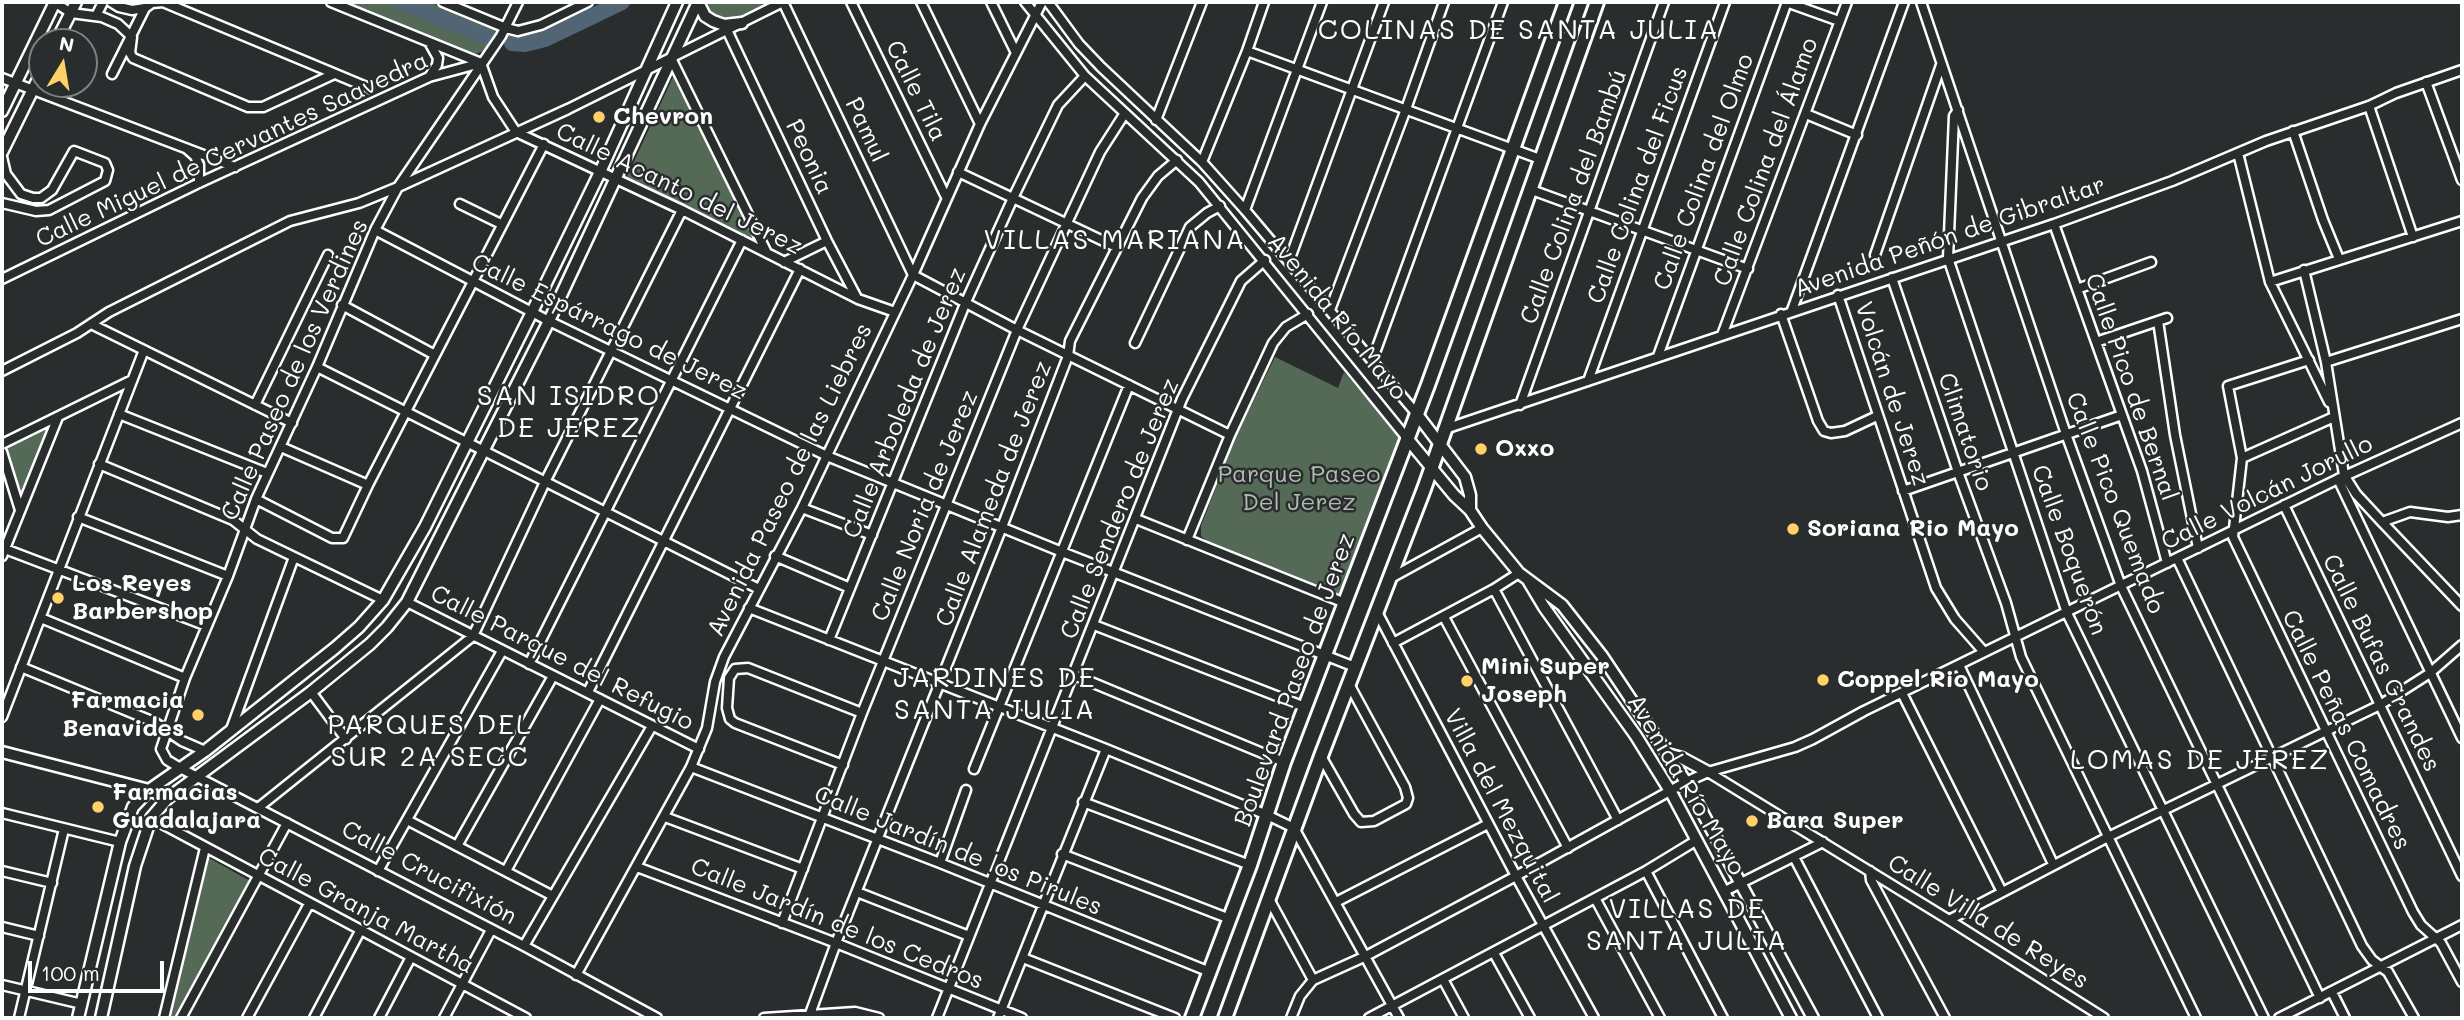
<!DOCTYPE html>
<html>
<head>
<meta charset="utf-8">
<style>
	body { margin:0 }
	#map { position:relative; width:2464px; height:1020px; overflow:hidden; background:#2a2d2e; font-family:Mali,sans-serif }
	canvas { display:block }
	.frame { position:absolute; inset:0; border:4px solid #fff; pointer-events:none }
	.north { position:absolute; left:28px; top:28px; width:70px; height:70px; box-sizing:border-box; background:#2a2d2e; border:2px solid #7f8182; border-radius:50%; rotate:11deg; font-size:19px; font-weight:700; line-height:28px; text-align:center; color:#fff }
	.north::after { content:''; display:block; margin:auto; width:24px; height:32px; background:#ffd166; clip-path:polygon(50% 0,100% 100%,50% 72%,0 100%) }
	.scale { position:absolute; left:28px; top:961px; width:136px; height:32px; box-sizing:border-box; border:4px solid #fff; border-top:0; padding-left:9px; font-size:21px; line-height:24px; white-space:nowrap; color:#fff; -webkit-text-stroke:5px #2a2d2e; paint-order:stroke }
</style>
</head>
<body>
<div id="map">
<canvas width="2464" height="1020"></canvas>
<div class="frame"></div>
<div class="north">N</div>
<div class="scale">100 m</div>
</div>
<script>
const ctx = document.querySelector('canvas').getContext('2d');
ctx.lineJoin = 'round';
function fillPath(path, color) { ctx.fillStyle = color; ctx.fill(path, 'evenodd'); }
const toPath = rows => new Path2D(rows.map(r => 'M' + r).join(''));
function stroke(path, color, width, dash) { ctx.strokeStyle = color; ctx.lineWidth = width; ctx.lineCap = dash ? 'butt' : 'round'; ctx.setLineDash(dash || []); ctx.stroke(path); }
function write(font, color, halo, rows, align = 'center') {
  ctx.font = font + ' Mali,sans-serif'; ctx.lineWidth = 5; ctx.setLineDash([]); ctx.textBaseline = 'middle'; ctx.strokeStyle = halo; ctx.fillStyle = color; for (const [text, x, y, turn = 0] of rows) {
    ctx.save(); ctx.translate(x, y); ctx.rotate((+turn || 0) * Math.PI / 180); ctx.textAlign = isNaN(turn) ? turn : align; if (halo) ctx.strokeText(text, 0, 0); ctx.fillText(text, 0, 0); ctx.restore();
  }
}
const green = toPath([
	[341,2,429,2,494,27,497,35,487,50,472,55],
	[710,2,776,2,742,18,725,22,714,17,706,8],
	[673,77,760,248,625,181],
	[1275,357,1338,388,1344,372,1401,439,1343,592,1339,594,1212,545,1201,536,1201,526,1236,436],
	[52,423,20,499,5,445],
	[209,858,250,881,176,1018,170,1018]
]);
const river = toPath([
	[400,2,487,37],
	[512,43,525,44,545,39,622,2]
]);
const minor = toPath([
	[54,2,71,13,102,17,118,24,132,37,130,53,133,58,248,107,263,107,334,74],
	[111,2,119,7,132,10,145,8,152,3,163,2,369,88],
	[331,2,481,63],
	[443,2,506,28,518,31,541,25,588,2],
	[518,2,501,36,398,187,375,230,317,367,256,499,228,576,185,678,161,749,167,760,180,768,524,946,657,1018],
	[851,2,946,197],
	[921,2,980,124],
	[991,2,1016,53],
	[1025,2,1085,76,1199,182,1406,437],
	[1048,2,1079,44,1101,67,1202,162,1245,210,1416,413],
	[1786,2,1839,21],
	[1921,2,2066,434,2121,586,2320,998],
	[96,16,103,2],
	[727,30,827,241,857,298],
	[429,42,438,58,437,65,429,77],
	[1247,51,1540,159],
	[671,58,767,253],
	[481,63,493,97,516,132,682,210,858,299,895,312],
	[112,74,145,8],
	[2,78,235,167],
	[2426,82,2462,180],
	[2369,106,2413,237],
	[1958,110,1954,116,1948,258,2067,613,2264,1018],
	[1806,114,1857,135],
	[1156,120,1202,2],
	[2293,131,2323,220,2339,259],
	[187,149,195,156,199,165,199,183],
	[2238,153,2270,282,2329,402],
	[2,157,6,174,21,194,33,198,41,198,52,190,74,151,105,163,108,170,105,181,49,210,36,211,2,203],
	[1202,162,1247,51,1264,2],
	[958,172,1116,247],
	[1529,189,1748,269],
	[460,204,501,224],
	[1245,210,1322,2],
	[2054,224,2142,471,2167,563],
	[375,230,549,321,827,456,1062,552,1355,667],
	[1875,255,1941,65],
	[1289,261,1384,2],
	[784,262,827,241],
	[2304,270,2326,362,2344,475,2356,494,2382,522,2462,606],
	[1892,278,1958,472,2006,603,2021,657,2196,1018],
	[2,279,199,183,429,77,481,63],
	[2270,282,2462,221],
	[2077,289,2151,262],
	[1838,295,1936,588,1955,619,1984,652],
	[342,305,435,355],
	[1330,310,1406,109,1444,2],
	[1792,310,1904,2],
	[1781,314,1818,421,1824,431,1831,433,1845,431,1877,416],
	[2158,321,2175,435,2198,548],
	[91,324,292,423],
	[1722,335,1847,2],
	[2096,342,2167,318],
	[1135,343,1190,227,1207,213,1220,206],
	[1658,356,1787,2],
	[2309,360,2228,386,2242,458,2233,537,2413,912,2421,925,2441,943,2462,982],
	[1372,361,1503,2],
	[2326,362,2462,319],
	[317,367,759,589],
	[2,371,77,333,109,312,290,221,359,203,398,187,568,109,783,2,913,275,1017,330,1230,435],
	[1588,381,1725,2],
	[255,405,328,255],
	[1520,405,1664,2],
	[119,414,267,473],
	[1445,429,2054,224,2172,181,2266,141,2369,106,2396,93,2462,70],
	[2,444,132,380],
	[281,447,368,485],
	[2,452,20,510],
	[2242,458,2334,417],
	[99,464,233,520,257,539,383,600],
	[2338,479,2462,738],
	[1903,491,2122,415],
	[256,499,332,538,343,538,368,485,544,144],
	[2284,505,2462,876],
	[802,508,872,535],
	[78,517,228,576],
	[1136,519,1345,603],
	[2382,522,2410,512,2448,517,2462,515],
	[1187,540,1230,435,1273,343,1286,327,1308,314],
	[5,549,207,626],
	[2,556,58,417],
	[775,556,850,588],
	[2177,558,2362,946,2372,960,2388,972,2414,1018],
	[1389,579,1482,528],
	[1494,589,1618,820],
	[407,602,699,749],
	[749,608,1106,749,1267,815,1294,828,1399,1018],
	[1376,610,1516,876,1594,1018],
	[1444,617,1568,848],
	[41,618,185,678],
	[1094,625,1305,707],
	[829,640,965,304,1013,198,1058,105,1085,76],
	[1393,643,1494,589,1519,573],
	[529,664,742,240],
	[1959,665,2053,864],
	[21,667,154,722,182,741,205,751],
	[1074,675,1284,762],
	[311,692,346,739],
	[588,692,800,269],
	[1902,693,2002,892],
	[2,717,144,350],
	[230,732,294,557],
	[1321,756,1354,814,1361,822,1374,821,1406,804,1408,798,1405,787,1349,684],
	[843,765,735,723,730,719,727,708,729,678,735,669,748,668,862,713],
	[691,767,940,863,1210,972],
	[974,769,1129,385],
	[1708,772,1949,920,2104,1018],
	[1083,802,1250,865],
	[258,808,473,636,545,482,682,210],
	[2,813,120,842],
	[665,817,803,869],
	[151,818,526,1018],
	[407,820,553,896],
	[457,846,553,676],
	[1062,854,1230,919],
	[1794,857,1878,1018],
	[940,863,966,790],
	[637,867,836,943,1022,1018],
	[2,871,52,883],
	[378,871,502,651],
	[506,871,600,699],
	[1646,871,1723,1018],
	[1870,871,1871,880,1945,1018],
	[1725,891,1823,842],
	[857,892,969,936],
	[1595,898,1660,1018],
	[1269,899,1313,980],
	[1336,902,1488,824],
	[1949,920,2108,837,2380,705,2430,673,2462,645],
	[782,923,862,713,1017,330,1100,152,1125,113],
	[2,927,39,936],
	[524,946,652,726],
	[1494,953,1530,1018],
	[1023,958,1175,1018],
	[576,975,691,767,707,728,715,682,724,657,802,508,913,275,980,124,1042,2],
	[1444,981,1464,1018],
	[2,985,82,1004],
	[2332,992,2345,1018],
	[810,1014,836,943,1002,527,1068,356,1070,341,1142,198,1158,176,1177,160],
	[19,1018,64,829],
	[164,1018,205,848],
	[181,1018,287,823],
	[247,1018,309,904],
	[314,1018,360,931],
	[379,1018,411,957],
	[444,1018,491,930],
	[764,1018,855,1012,879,1018],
	[937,1018,1182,399,1241,281,1265,260],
	[998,1018,1106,749],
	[1291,1018,1300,996,1313,980,1366,956,1516,876,1686,782,1708,772,1795,747,1813,739,1864,711,2338,479,2462,423],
	[1369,1018,1646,871,1697,840],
	[2279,1018,2462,925]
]);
const tertiary = toPath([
	[698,2,705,16,713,21,724,25,742,23],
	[56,42,76,2],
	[2,111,55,2],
	[2,152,42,71],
	[1416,413,1465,477,1470,495,1470,510],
	[1406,437,1454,495,1470,510,1482,528,1519,573,1562,605,1602,656,1686,782,1813,1018],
	[1529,582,1544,607,1636,736,1672,794,1791,1018],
	[2,752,149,790,168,798],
	[1667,754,1682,758,1708,772],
	[78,1018,120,842,133,807,149,790,205,751,335,648,359,627,383,600,425,527,532,312,601,170,677,2],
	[101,1018,135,866,151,818,168,798,311,692,370,644,387,627,407,602,549,321,698,2]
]);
const secondary = toPath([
	[1192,1018,1250,865,1284,762,1428,385,1566,2],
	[1225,1018,1321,756,1424,489,1597,2]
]);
const markers = [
	[599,117,7,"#ffd166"],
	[1481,449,7,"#ffd166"],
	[1793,529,7,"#ffd166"],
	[58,598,7,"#ffd166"],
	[1823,680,7,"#ffd166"],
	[1467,681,7,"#ffd166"],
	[198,715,7,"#ffd166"],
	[98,807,7,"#ffd166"],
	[1752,821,7,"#ffd166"]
];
const streetNames = [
	["Calle Tila",916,91,64],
	["Pamul",866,130,65],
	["Calle Miguel de Cervantes Saavedra",232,150,-25],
	["Peonia",809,157,65],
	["Calle Colina del Álamo",1766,162,-70],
	["Calle Colina del Olmo",1704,172,-70],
	["Calle Colina del Ficus",1638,185,-70],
	["Calle Acanto del Jerez",679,189,26],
	["Calle Colina del Bambú",1574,197,-70],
	["Avenida Peñón de Gibraltar",1950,237,-19],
	["Avenida Río Mayo",1337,317,51],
	["Calle Espárrago de Jerez",609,327,26],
	["Calle Paseo de los Verdines",295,370,-66],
	["Calle Pico de Bernal",2131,387,71],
	["Volcán de Jerez",1892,394,72],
	["Calle Arboleda de Jerez",905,403,-68],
	["Climatorio",1965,432,71],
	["Avenida Paseo de las Liebres",790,480,-64],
	["Calle Volcán Jorullo",2267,493,-26],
	["Calle Alameda de Jerez",994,494,-69],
	["Calle Pico Quemado",2115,503,69],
	["Calle Noria de Jerez",925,506,-68],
	["Calle Sendero de Jerez",1120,509,-68],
	["Calle Boquerón",2069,550,70],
	["Calle Parque del Refugio",562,658,27],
	["Calle Bufas Grandes",2381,663,64],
	["Boulevard Paseo de Jerez",1295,680,-70],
	["Calle Peñas Comadres",2346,730,64],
	["Avenida Río Mayo",1686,785,59],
	["Villa del Mezquital",1501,806,62],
	["Calle Jardín de los Pirules",958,851,22],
	["Calle Crucifixión",429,873,28],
	["Calle Granja Martha",366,911,28],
	["Calle Villa de Reyes",1988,922,32],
	["Calle Jardín de los Cedros",837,924,22]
];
const poiNames = [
	["Chevron",613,117],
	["Oxxo",1495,449],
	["Soriana Rio Mayo",1807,529],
	["Los Reyes",72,584],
	["Barbershop",72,612],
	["Mini Super",1481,667],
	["Joseph",1481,695],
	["Coppel Rio Mayo",1837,680],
	["Farmacia",184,701,"right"],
	["Benavides",184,729,"right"],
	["Farmacias",112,793],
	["Guadalajara",112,821],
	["Bara Super",1766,821]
];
const parkNames = [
	["Parque Paseo",1299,475],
	["Del Jerez",1299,503]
];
const quarterNames = [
	["COLINAS DE SANTA JULIA",1519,30],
	["VILLAS MARIANA",1115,240],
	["SAN ISIDRO",569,396],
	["DE JEREZ",569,428],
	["JARDINES DE",995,678],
	["SANTA JULIA",995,710],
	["PARQUES DEL",430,725],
	["SUR 2A SECC",430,757],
	["LOMAS DE JEREZ",2200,760],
	["VILLAS DE",1687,909],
	["SANTA JULIA",1687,941]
];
fillPath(green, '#546a56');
stroke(river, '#526574', 16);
stroke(minor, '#fff', 13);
stroke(tertiary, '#fff', 15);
stroke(secondary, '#fff', 18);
stroke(minor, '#2a2d2e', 8);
stroke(tertiary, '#2a2d2e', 10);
stroke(secondary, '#2a2d2e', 12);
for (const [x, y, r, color] of markers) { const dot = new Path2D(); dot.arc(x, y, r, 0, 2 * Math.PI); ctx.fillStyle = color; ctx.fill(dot); stroke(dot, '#2a2d2e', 2.5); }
write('24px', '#fff', '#2a2d2e', streetNames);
write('bold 24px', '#fff', '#2a2d2e', poiNames, 'left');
write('24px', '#b2bcb3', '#2a2d2e', parkNames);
ctx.letterSpacing = '2px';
write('28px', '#fff', '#2a2d2e', quarterNames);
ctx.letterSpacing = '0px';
</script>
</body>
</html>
